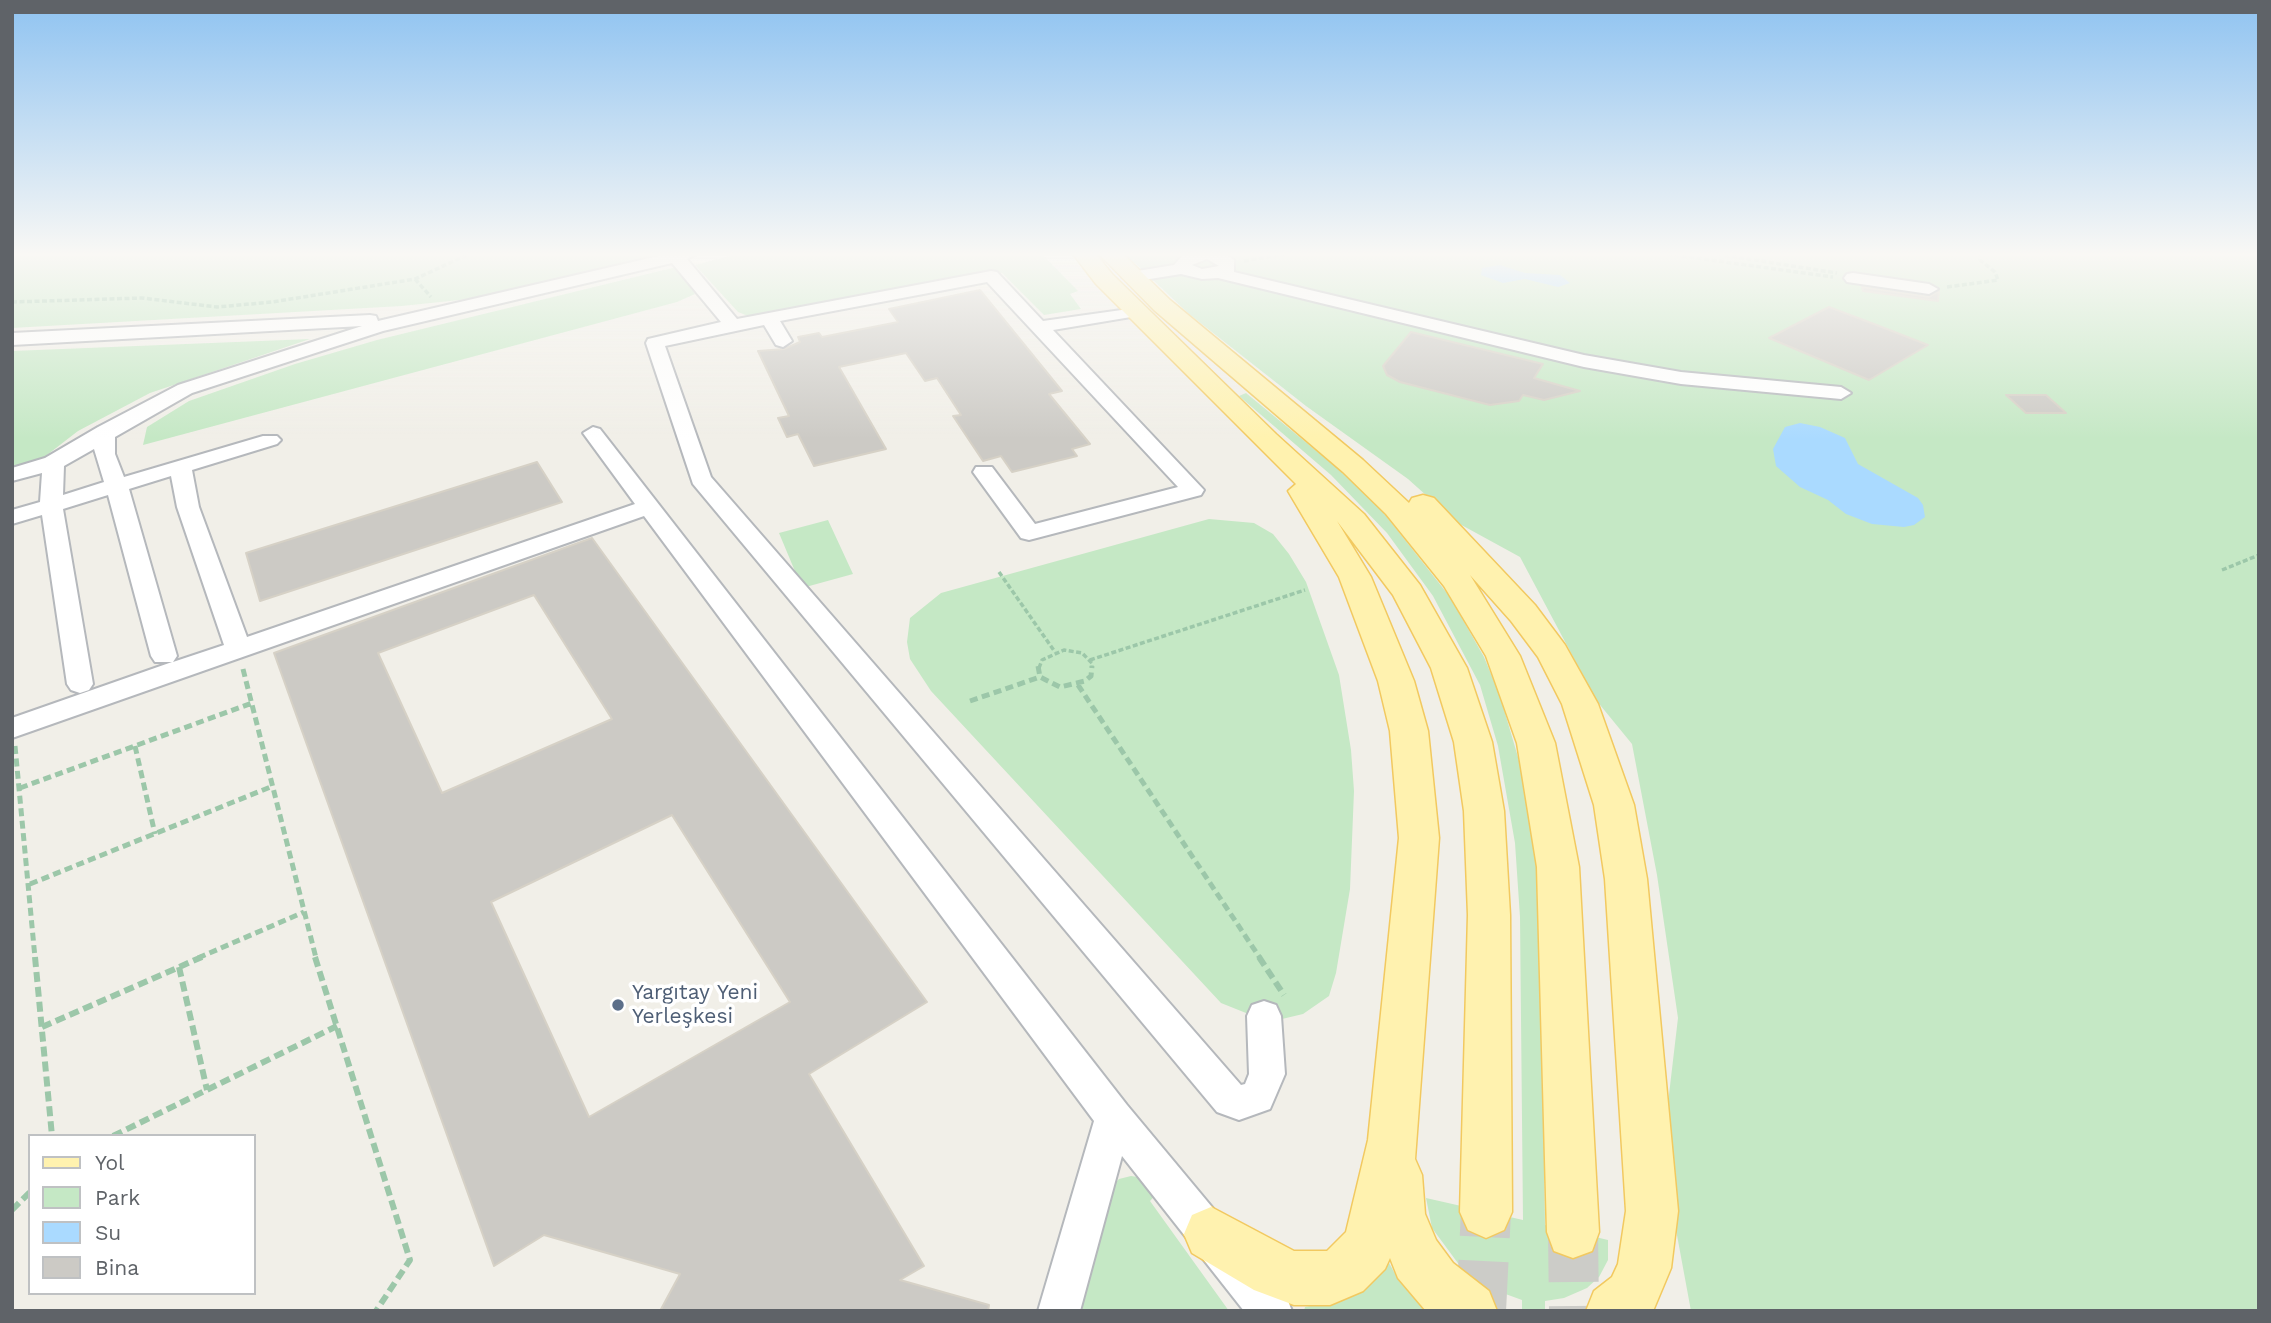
<!DOCTYPE html>
<html>
<head>
<meta charset="utf-8">
<style>
	body { margin:0 }
	#map { position:relative; width:2271px; height:1323px; overflow:hidden; background:#f1efe8; font-family:"Work Sans",sans-serif }
	canvas { display:block }
	.frame { position:absolute; inset:0; border:14px solid #5f6368; pointer-events:none }
	.legend { position:absolute; left:28px; top:1134px; width:228px; height:161px; box-sizing:border-box; background:#fff; border:2px solid #bfc1c3; margin:0; padding:9px 12px; list-style:none; font-size:21px; color:#5f6368 }
	.legend li { display:flex; align-items:center; gap:14px; height:35px }
	.legend b { width:35px; border:2px solid #bfc1c3 }
</style>
</head>
<body>
<div id="map">
<canvas width="2271" height="1323"></canvas>
<div class="frame"></div>
<ul class="legend">
<li><b style="height:9px;background:#fff2af"></b>Yol</li>
<li><b style="height:19px;background:#c5e8c5"></b>Park</li>
<li><b style="height:19px;background:#aadaff"></b>Su</li>
<li><b style="height:19px;background:#cccac5"></b>Bina</li>
</ul>
</div>
<script>
const ctx = document.querySelector('canvas').getContext('2d');
ctx.lineJoin = 'round';
function fillPath(path, color) { ctx.fillStyle = color; ctx.fill(path, 'evenodd'); }
const toPath = rows => new Path2D(rows.map(r => 'M' + r).join(''));
function stroke(path, color, width, dash) { ctx.strokeStyle = color; ctx.lineWidth = width; ctx.lineCap = dash ? 'butt' : 'round'; ctx.setLineDash(dash || []); ctx.stroke(path); }
function write(font, color, halo, rows, align = 'center') {
  ctx.font = font + ' "Work Sans",sans-serif'; ctx.lineWidth = 7; ctx.setLineDash([]); ctx.textBaseline = 'middle'; ctx.strokeStyle = halo; ctx.fillStyle = color; for (const [text, x, y, turn = 0] of rows) {
    ctx.save(); ctx.translate(x, y); ctx.rotate((+turn || 0) * Math.PI / 180); ctx.textAlign = isNaN(turn) ? turn : align; if (halo) ctx.strokeText(text, 0, 0); ctx.fillText(text, 0, 0); ctx.restore();
  }
}
const green = toPath([
	[12,254,662,254,469,299,402,306,12,328],
	[737,254,1042,254,1078,291,1070,294,1081,309,1044,315,1002,273,987,271,748,316,738,312,695,265],
	[1110,254,2259,254,2259,1311,1691,1311,1662,1154,1678,1018,1657,875,1632,744,1596,700,1520,557,1456,522,1408,479,1306,406,1189,314,1135,263,1120,265],
	[676,267,695,294,677,302,143,445,147,427,189,401,295,364,377,340],
	[310,339,150,393,78,431,12,482,12,351],
	[1246,393,1336,467,1379,507,1450,597,1484,657,1500,696,1520,764,1534,843,1541,920,1545,1225,1608,1240,1608,1260,1599,1277,1587,1288,1564,1298,1545,1301,1545,1311,1522,1311,1522,1300,1489,1288,1460,1266,1432,1228,1426,1198,1523,1220,1520,917,1515,843,1498,746,1480,685,1433,596,1387,533,1331,475,1239,396],
	[1209,519,1254,523,1273,534,1289,554,1306,582,1339,675,1351,750,1354,791,1350,889,1336,973,1329,996,1303,1014,1282,1019,1256,1017,1221,1003,931,691,910,659,907,642,910,618,941,593],
	[828,520,853,574,802,588,779,533],
	[1131,1176,1144,1178,1159,1191,1150,1201,1229,1311,1075,1311,1109,1189,1119,1179],
	[1388,1261,1399,1281,1425,1311,1304,1311,1305,1307,1319,1304]
]);
const water = toPath([
	[1500,265,1525,273,1560,275,1570,283,1558,287,1525,279,1503,283,1481,275,1482,268],
	[1800,423,1820,427,1845,438,1858,464,1918,498,1923,505,1925,517,1914,525,1904,527,1872,524,1846,514,1828,500,1800,487,1776,466,1773,449,1785,427]
]);
const building = toPath([
	[1862,287,1929,297,1939,291,1938,301,1863,291,1862,287],
	[980,290,1062,391,1049,394,1090,444,1072,449,1077,456,1012,472,1001,456,983,461,953,416,961,415,937,378,925,381,906,353,839,367,886,449,814,466,798,434,787,437,778,418,789,416,758,351,784,349,800,342,798,337,819,333,822,337,898,322,889,309,980,290],
	[1829,307,1874,324,1928,345,1869,380,1769,338,1829,307],
	[1411,332,1543,364,1534,378,1580,391,1544,400,1523,395,1519,401,1490,405,1400,382,1387,375,1383,366,1411,332],
	[2006,395,2046,395,2066,413,2026,413,2006,395],
	[537,462,562,502,260,601,246,553,537,462],
	[592,538,927,1002,809,1074,924,1266,900,1280,989,1305,988,1311,660,1311,680,1274,544,1235,494,1266,274,653,592,538],
	[534,595,612,719,442,793,378,653,534,595],
	[672,815,790,1002,589,1117,491,902,672,815]
]);
const majorTunnel = toPath([
	[1573,1232,1574,1311],
	[1481,1311,1486,1212]
]);
const pathFar2 = toPath([
	[1667,254,1833,277],
	[1717,254,1837,273],
	[1244,261,1285,254],
	[415,279,431,297],
	[1947,287,1998,280,1995,272,1980,260,1979,254],
	[12,302,142,298,217,307,272,302,415,279,469,254],
	[2222,570,2259,555],
	[999,572,1055,652],
	[1090,660,1305,590],
	[1039,668,1042,660,1064,650,1082,653,1092,663,1092,668]
]);
const pathFar1 = toPath([
	[1038,666,1040,677,1060,687,1085,681,1091,676,1092,666],
	[243,669,316,958],
	[1078,685,1260,958],
	[970,701,1040,677],
	[15,746,35,958],
	[135,746,155,834],
	[20,788,252,703],
	[30,884,273,786],
	[198,958,304,912]
]);
const path = toPath([
	[35,957,52,1136],
	[315,957,410,1260,376,1311],
	[1259,957,1284,995],
	[179,967,207,1090],
	[42,1027,202,957],
	[113,1136,337,1026],
	[12,1210,30,1192]
]);
const minor = toPath([
	[667,254,696,254,687,259,737,319,991,271,997,272,1043,321,1143,307,1146,311,1143,315,1053,330,1204,490,1201,495,1029,540,1021,538,973,472,976,467,992,467,1035,524,1178,487,987,282,780,321,792,341,783,347,776,345,764,325,665,346,711,477,1241,1085,1245,1084,1249,1074,1247,1016,1252,1005,1264,1001,1276,1005,1281,1016,1285,1074,1270,1109,1239,1120,1217,1112,693,484,646,343,648,339,721,322,672,263,383,331,192,393,115,437,115,454,124,477,263,436,277,436,281,440,277,444,192,470,199,507,247,637,635,504,583,433,593,427,600,429,1127,1105,1286,1296,1292,1311,1244,1311,1122,1156,1080,1311,1038,1311,1094,1121,644,516,12,738,12,718,172,662,155,662,151,656,108,495,63,509,93,684,89,690,80,693,71,690,67,684,42,515,12,524,12,510,40,502,42,473,12,481,12,468,45,458,98,427,178,385,362,326,12,345,12,333,370,315,376,316,378,321,667,254],
	[94,449,104,482,63,495,64,466,94,449],
	[171,476,177,507,224,645,173,662,177,656,129,489,171,476],
	[1184,254,1225,254,1234,260,1234,272,1584,355,1681,372,1841,387,1851,393,1841,399,1681,384,1584,367,1218,278,1202,279,1181,274,1131,282,1122,277,1131,272,1174,265,1184,254],
	[1207,259,1219,266,1202,269,1192,265,1207,259],
	[1853,273,1929,284,1938,289,1929,294,1847,282,1844,278,1847,274,1853,273]
]);
const major = toPath([
	[1073,254,1096,254,1112,274,1276,434,1364,514,1420,585,1467,668,1492,742,1504,811,1510,915,1512,1212,1504,1230,1486,1238,1468,1230,1460,1212,1468,915,1464,811,1454,742,1431,668,1393,595,1337,521,1371,577,1414,681,1428,731,1439,838,1415,1159,1422,1175,1425,1214,1436,1240,1453,1263,1489,1291,1497,1311,1426,1311,1398,1278,1390,1258,1385,1269,1363,1291,1330,1305,1294,1305,1254,1290,1192,1253,1184,1234,1192,1215,1211,1207,1294,1251,1327,1251,1346,1232,1368,1140,1399,838,1390,731,1378,681,1339,577,1288,491,1296,484,1096,284,1073,254],
	[1099,254,1123,254,1170,300,1363,460,1409,503,1412,498,1423,495,1434,498,1535,605,1565,645,1598,704,1634,805,1647,879,1678,1211,1671,1268,1653,1311,1586,1311,1594,1291,1612,1277,1618,1264,1626,1211,1605,879,1594,805,1562,704,1538,657,1511,621,1470,575,1520,656,1555,743,1579,867,1599,1232,1592,1251,1573,1258,1554,1251,1547,1232,1537,867,1517,743,1486,656,1444,586,1386,514,1343,472,1154,310,1099,254]
]);
const markers = [
	[618,1005,7,"#5c6f8a"]
];
const nearServicenames = [
	["Yargıtay Yeni",632,993],
	["Yerleşkesi",632,1017]
];
fillPath(green, '#c5e8c5');
fillPath(water, '#aadaff');
fillPath(building, '#cccac5');
stroke(building, '#d6d1c6', 2);
stroke(majorTunnel, '#ccccc8', 50, [50, 24]);
stroke(minor, '#b5b8bc', 4);
stroke(major, '#f2c960', 3);
stroke(pathFar2, '#9cc7a9', 3.5, [5, 2.5]);
stroke(pathFar1, '#9cc7a9', 5, [8, 4.5]);
stroke(path, '#9cc7a9', 6, [10, 5]);
fillPath(minor, '#fff');
fillPath(major, '#fff2af');
const sky = ctx.createLinearGradient(0, 0, 0, 439);
sky.addColorStop(0, '#8fc3f1');
sky.addColorStop(0.58, '#f9f8f5');
sky.addColorStop(1, '#f9f8f500');
ctx.fillStyle = sky;
ctx.fillRect(0, 0, 2271, 439);
for (const [x, y, r, color] of markers) { const dot = new Path2D(); dot.arc(x, y, r, 0, 2 * Math.PI); ctx.fillStyle = color; ctx.fill(dot); stroke(dot, '#fff', 2.5); }
write('21px', '#4e5e75', '#fff', nearServicenames, 'left');
</script>
</body>
</html>
